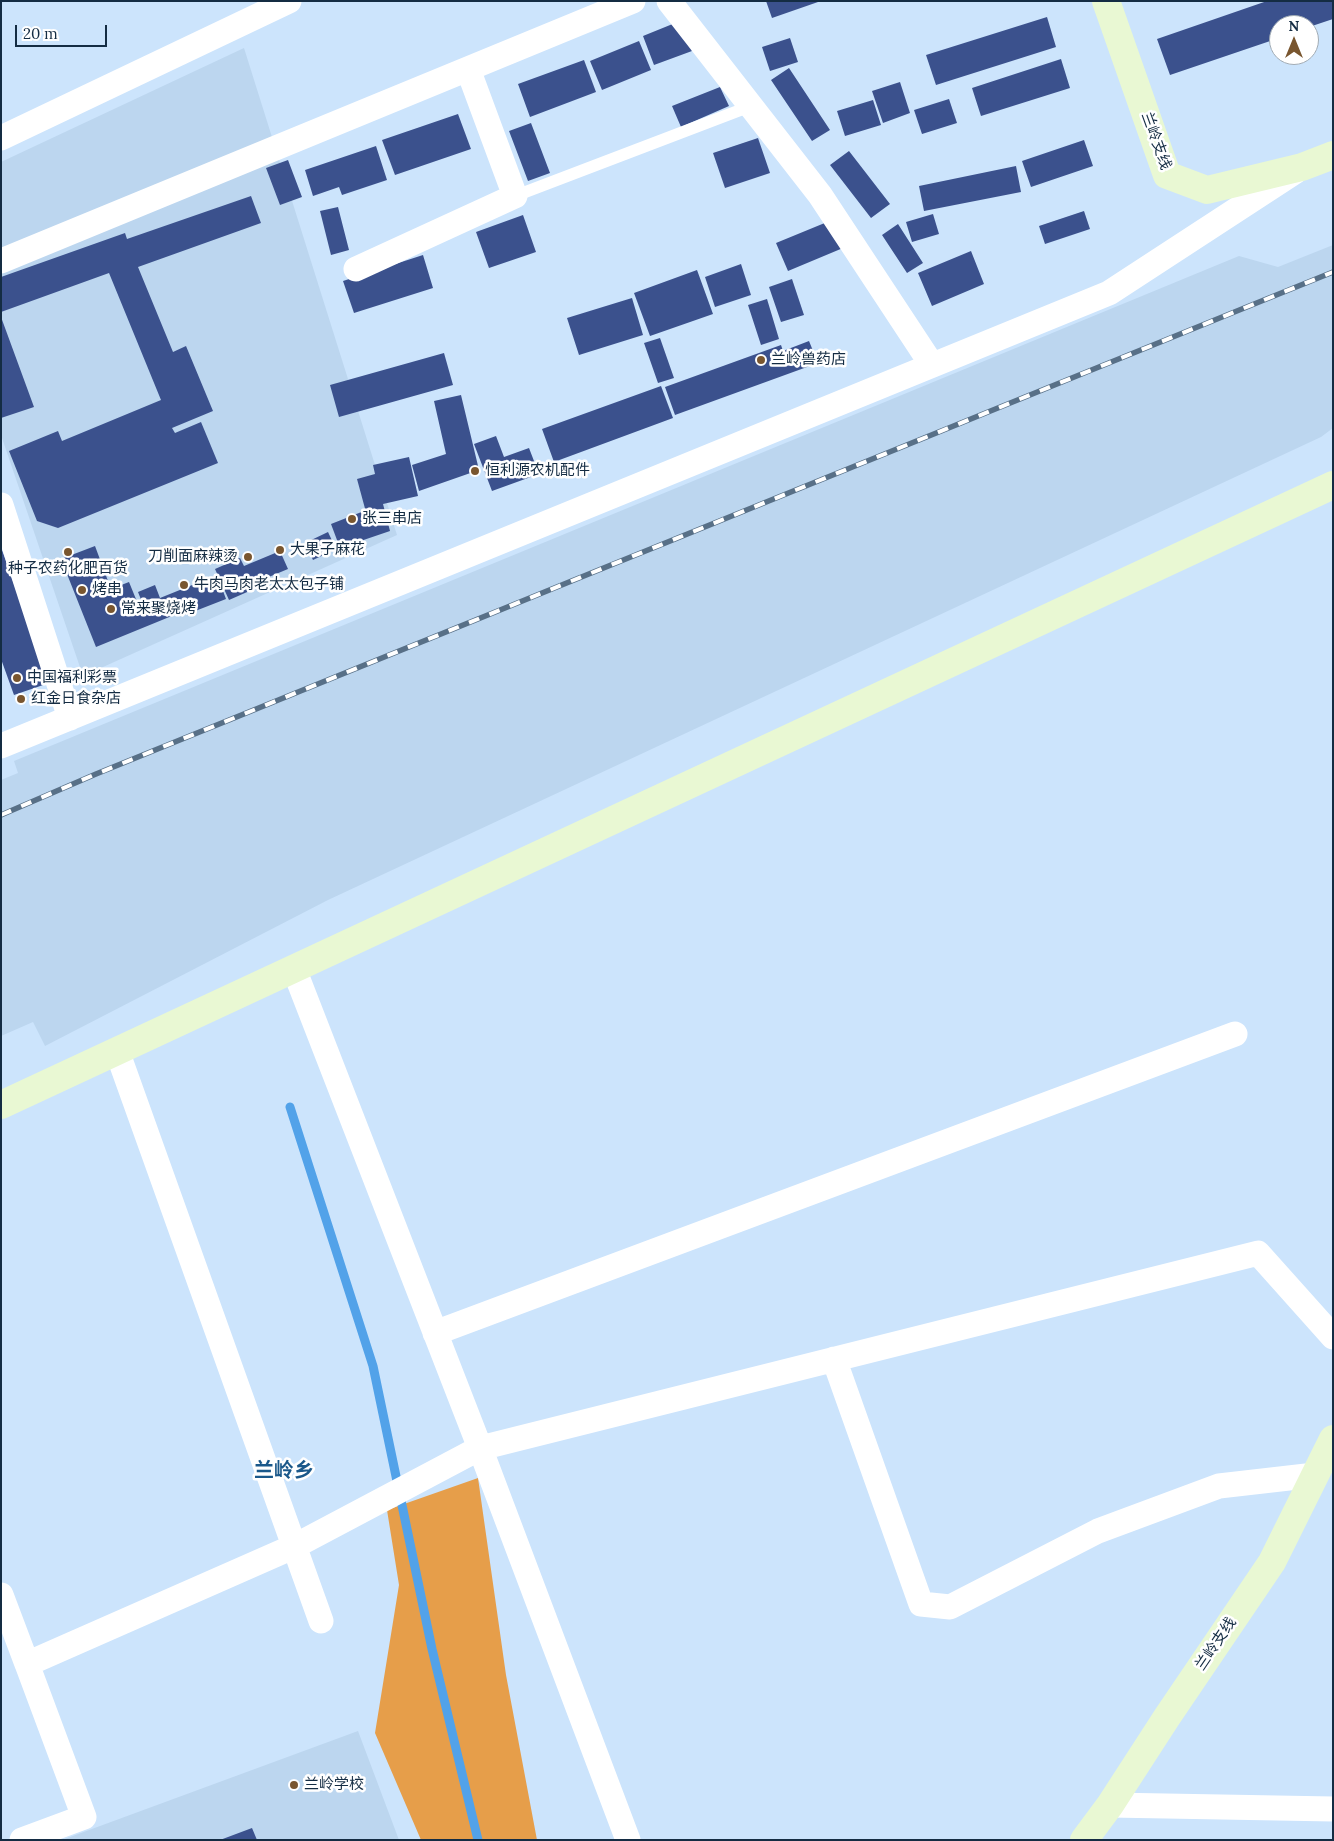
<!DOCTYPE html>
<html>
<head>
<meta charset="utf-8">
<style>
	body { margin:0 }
	#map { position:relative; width:1334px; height:1841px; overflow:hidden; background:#cce4fc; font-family:Lora,serif }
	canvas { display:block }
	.frame { position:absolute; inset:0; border:2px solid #142c43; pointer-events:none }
	.north { position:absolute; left:1269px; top:15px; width:50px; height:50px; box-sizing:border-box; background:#fff; border:1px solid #a1abb4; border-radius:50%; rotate:0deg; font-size:14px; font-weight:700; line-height:20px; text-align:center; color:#142c43 }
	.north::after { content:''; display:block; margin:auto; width:18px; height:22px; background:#79562f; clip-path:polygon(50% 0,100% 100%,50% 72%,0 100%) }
	.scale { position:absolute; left:15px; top:25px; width:92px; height:22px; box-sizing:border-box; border:2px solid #142c43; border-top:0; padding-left:6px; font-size:15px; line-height:18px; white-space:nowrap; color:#142c43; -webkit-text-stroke:4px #fff; paint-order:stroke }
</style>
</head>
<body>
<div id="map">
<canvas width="1334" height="1841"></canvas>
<div class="frame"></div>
<div class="north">N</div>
<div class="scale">20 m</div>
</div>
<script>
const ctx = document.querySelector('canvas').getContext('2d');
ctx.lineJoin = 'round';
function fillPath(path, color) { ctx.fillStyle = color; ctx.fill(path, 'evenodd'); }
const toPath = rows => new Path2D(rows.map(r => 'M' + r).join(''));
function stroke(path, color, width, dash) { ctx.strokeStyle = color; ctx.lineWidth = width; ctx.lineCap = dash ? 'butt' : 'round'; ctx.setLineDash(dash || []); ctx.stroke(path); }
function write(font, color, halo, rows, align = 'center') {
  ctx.font = font + ' Lora,"Noto Sans SC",serif'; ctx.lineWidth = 5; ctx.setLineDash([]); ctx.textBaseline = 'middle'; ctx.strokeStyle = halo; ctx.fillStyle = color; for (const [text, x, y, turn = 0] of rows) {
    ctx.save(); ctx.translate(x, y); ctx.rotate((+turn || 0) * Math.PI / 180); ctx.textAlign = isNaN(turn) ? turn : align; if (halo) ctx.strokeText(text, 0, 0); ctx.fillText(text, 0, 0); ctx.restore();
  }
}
const built = toPath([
	[244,48,397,535,83,676,1,435,1,162],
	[1333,245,1333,428,1321,437,328,900,45,1046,33,1022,1,1036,1,780,18,773,14,761,1239,256,1278,267],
	[358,1731,399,1840,62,1840]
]);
const forest = toPath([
	[478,1478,506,1675,537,1840,421,1840,375,1733,399,1585,387,1510]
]);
const stream = toPath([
	[290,1107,373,1366,432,1649,478,1840]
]);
const building = toPath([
	[766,1,818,1,818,2,772,18],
	[1267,1,1333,1,1333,19,1309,27,1309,25,1279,25,1279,38,1170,75,1157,39],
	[1047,17,1056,47,936,85,926,55],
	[680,21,692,51,654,65,643,36],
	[790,38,798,62,770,71,762,47],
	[639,41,651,70,602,90,590,61],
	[1061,59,1070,88,981,116,972,88],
	[584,60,596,92,530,117,518,84],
	[789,68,830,130,812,141,771,80],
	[900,82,910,113,883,123,872,91],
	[720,87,729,106,681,127,672,106],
	[949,99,957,123,922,134,914,110],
	[873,100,881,125,845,136,837,111],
	[458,114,471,149,395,175,382,140],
	[531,123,550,173,528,181,509,131],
	[758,138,770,173,725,188,713,153],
	[1084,140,1093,166,1031,187,1022,161],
	[376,146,387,180,342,195,339,187,313,196,305,170],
	[849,151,890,204,871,218,830,165],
	[288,160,302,197,280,205,266,168],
	[1016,166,1021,192,924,211,919,186],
	[251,196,261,223,138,267,173,352,186,346,213,411,172,428,175,433,201,422,218,463,58,528,37,521,9,451,58,431,62,441,161,400,109,273,1,312,1,277,125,233,127,239],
	[338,207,349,250,331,255,320,211],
	[1084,211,1090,229,1045,244,1039,226],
	[933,214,939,234,912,242,906,222],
	[523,215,536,252,489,268,476,232],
	[832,220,843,248,788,271,776,243],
	[898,224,923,263,907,273,882,235],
	[971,251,984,284,932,306,918,273],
	[423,255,433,288,354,313,343,281],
	[741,264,751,295,715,307,705,277],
	[697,270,713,314,650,336,634,293],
	[792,279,804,315,781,322,769,287],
	[632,298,643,335,579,355,567,318],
	[767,299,779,339,761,345,748,305],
	[1,317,34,407,1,418],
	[660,338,674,378,658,383,644,343],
	[809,341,818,363,675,415,665,387,781,345,783,351],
	[444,353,453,385,339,417,330,385],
	[661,386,673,418,554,462,542,429],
	[461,395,479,470,419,491,412,465,446,454,434,401],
	[496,436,504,457,529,448,539,474,492,491,474,444],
	[409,457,418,496,383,504,390,531,340,548,331,524,364,511,370,527,357,479,375,474,373,465],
	[328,532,336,549,313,560,305,543],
	[95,546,111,589,129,582,140,609,144,607,138,592,155,585,160,598,217,575,226,599,185,615,184,611,96,647,61,559],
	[2,550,49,683,14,695,1,659],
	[280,551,288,569,252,584,254,589,229,600,215,569,240,558,244,566],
	[252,1828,257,1840,220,1840]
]);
const lane = toPath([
	[515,196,751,106]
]);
const street = toPath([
	[669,1,820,195,932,365],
	[1,138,289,1],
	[1,261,633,1],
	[356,269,515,196,468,69],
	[1,505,70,718],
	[1,746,1109,293,1296,171],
	[294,969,480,1448,628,1840],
	[117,1051,321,1621],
	[435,1333,1235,1034],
	[834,1359,921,1604,950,1607,1098,1531,1219,1486,1315,1475],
	[1,1595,27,1664,295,1546,480,1448,1258,1253,1333,1337],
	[1110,1805,1333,1809],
	[22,1840,84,1817,27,1664]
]);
const secondary = toPath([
	[1106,1,1167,175,1207,190,1302,167,1333,155],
	[1,1105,1333,485],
	[1084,1840,1110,1805,1167,1717,1272,1562,1333,1439]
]);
const rail = toPath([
	[1,815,96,774,1333,272]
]);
const markers = [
	[761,360,5,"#79562f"],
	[475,471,5,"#79562f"],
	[352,519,5,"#79562f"],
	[280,550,5,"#79562f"],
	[68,552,5,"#79562f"],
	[248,557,5,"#79562f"],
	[184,585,5,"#79562f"],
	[82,590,5,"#79562f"],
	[111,609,5,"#79562f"],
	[17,678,5,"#79562f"],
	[21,699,5,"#79562f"],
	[294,1785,5,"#79562f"]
];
const streetNames = [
	["兰岭支线",1156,141,70],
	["兰岭支线",1216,1644,-56]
];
const poiNames = [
	["兰岭兽药店",771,360],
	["恒利源农机配件",485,471],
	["张三串店",362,519],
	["大果子麻花",290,550],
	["刀削面麻辣烫",238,557,"right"],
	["种子农药化肥百货",68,569,"center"],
	["牛肉马肉老太太包子铺",194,585],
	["烤串",92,590],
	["常来聚烧烤",121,609],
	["中国福利彩票",27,678],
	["红金日食杂店",31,699],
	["兰岭学校",304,1785]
];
const districtNames = [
	["兰岭乡",284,1471]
];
fillPath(built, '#bcd6ef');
fillPath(forest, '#e69e4a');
stroke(stream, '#52a2e9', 9);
fillPath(building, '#3b518d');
stroke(lane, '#fff', 12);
stroke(street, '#fff', 25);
stroke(secondary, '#e9f8d3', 28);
stroke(rail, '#587087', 5.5);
stroke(rail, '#fff', 4, [11]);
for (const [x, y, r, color] of markers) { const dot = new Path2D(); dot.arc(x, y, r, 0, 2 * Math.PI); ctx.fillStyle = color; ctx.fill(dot); stroke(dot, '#fff', 2); }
write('15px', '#142c43', '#fff', streetNames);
write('15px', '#142c43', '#fff', poiNames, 'left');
write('bold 20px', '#1a588a', '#fff', districtNames);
</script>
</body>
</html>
